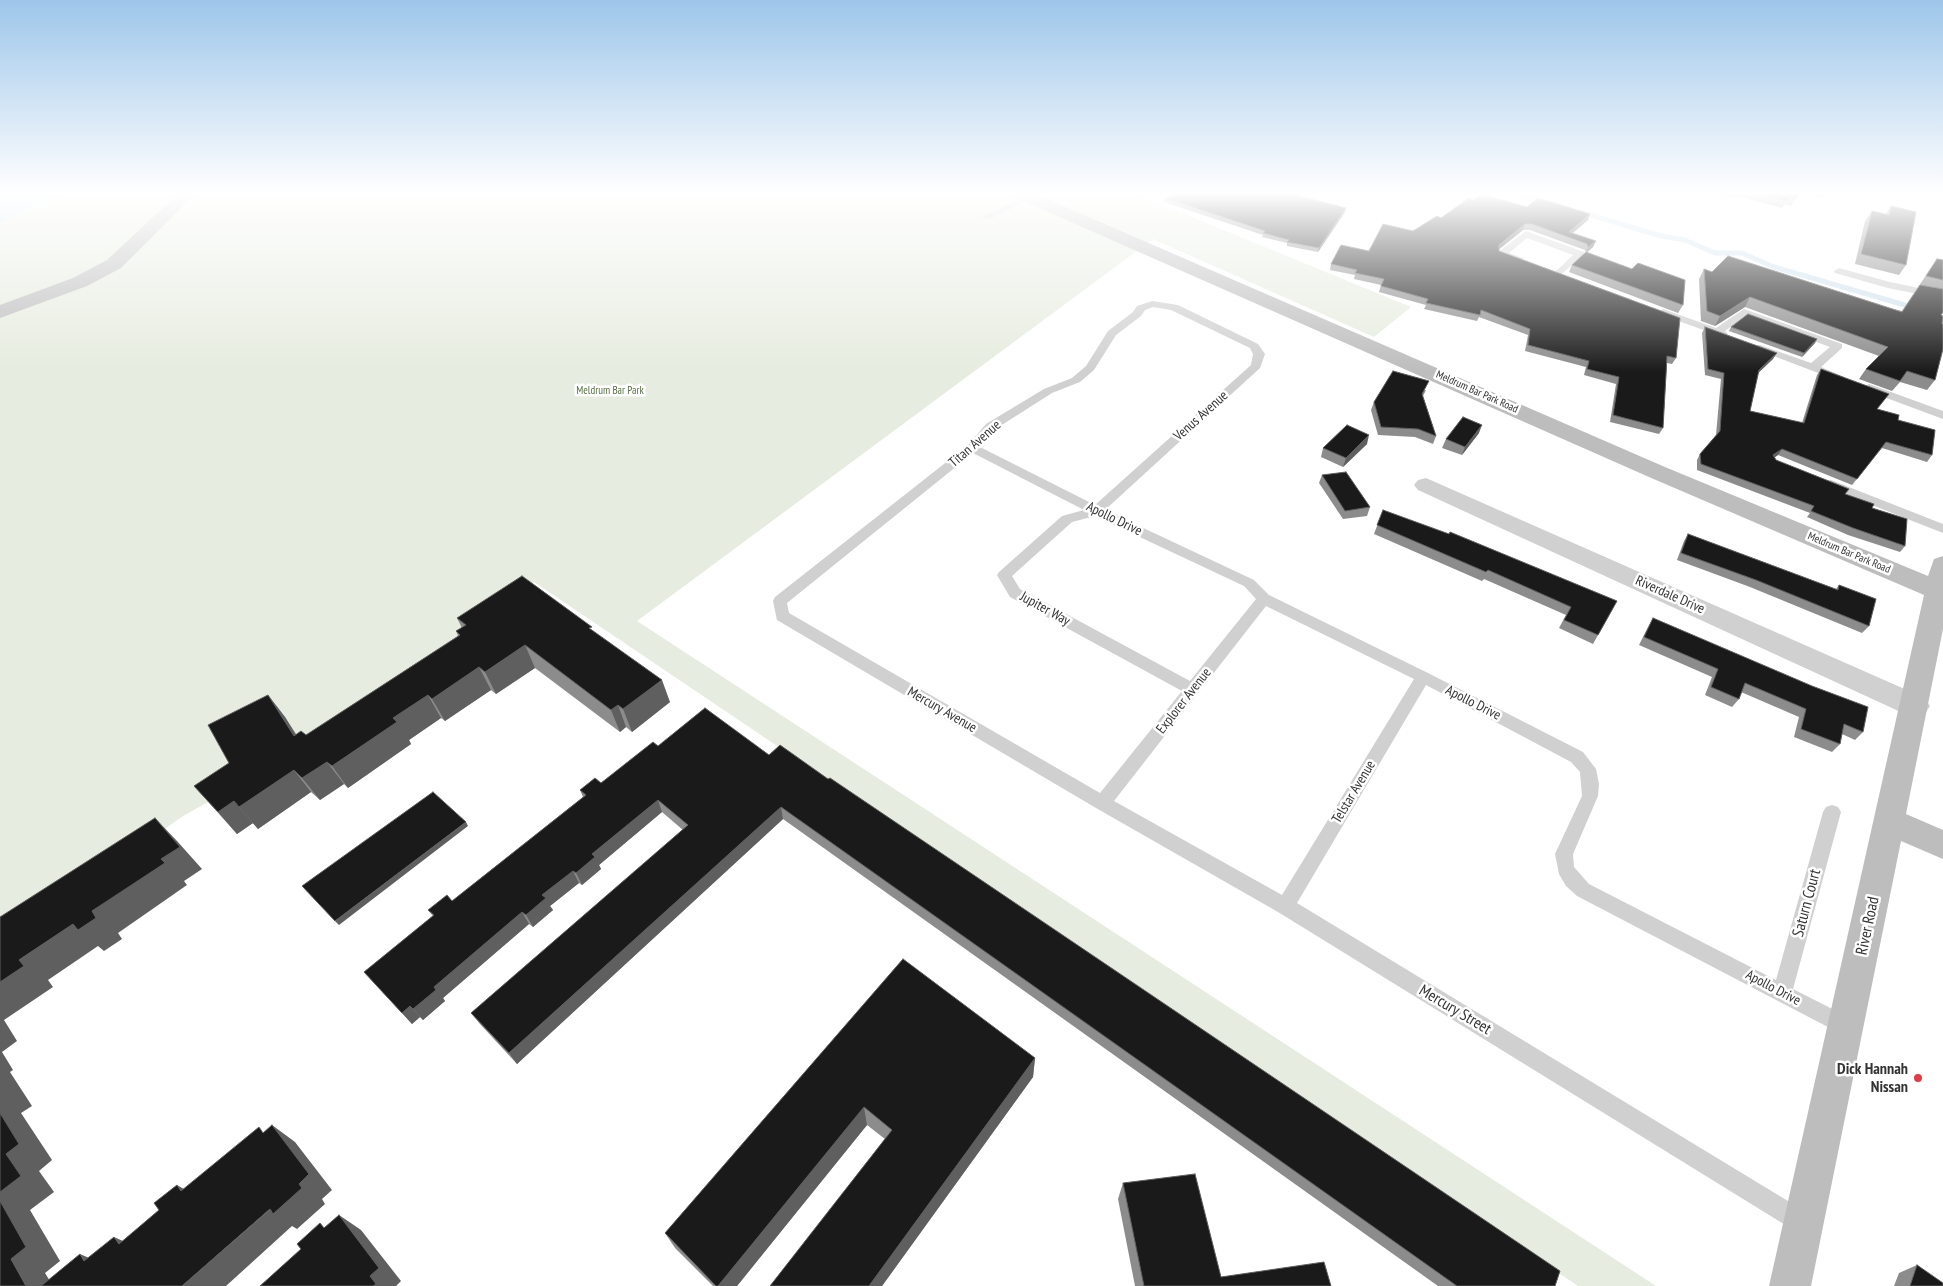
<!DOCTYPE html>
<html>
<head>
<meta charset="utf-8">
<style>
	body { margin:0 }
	canvas { display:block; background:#fff }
</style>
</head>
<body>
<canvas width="1943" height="1286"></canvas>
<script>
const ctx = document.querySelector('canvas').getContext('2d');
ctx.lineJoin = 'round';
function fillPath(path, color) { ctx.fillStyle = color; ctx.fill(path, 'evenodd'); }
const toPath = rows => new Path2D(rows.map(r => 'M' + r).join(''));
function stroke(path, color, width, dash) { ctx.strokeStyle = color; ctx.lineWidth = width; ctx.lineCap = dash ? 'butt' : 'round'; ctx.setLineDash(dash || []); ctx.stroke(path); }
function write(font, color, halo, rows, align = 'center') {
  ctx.font = font + ' "PT Sans Narrow",sans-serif'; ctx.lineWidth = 5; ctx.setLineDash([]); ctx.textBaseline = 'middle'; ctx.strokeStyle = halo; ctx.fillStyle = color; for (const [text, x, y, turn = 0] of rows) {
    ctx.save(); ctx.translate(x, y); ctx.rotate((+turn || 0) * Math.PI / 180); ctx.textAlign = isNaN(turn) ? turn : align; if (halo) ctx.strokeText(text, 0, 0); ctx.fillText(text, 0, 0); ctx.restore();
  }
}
const green = toPath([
	[62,192,1131,192,1411,307,1374,337,1153,239,637,621,1656,1286,1578,1286,534,582,455,651,338,730,183,816,0,945,0,224]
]);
const water = toPath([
	[0,192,62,192,0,224]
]);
const stream = toPath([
	[1512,192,1523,198,1547,201,1571,209],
	[1581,212,1661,236,1685,240,1715,253,1742,253,1774,267,1915,308]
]);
const lane = toPath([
	[1030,194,1035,197,1033,199,989,219,981,217,1030,194],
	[1526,231,1584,252,1585,254,1558,277,1553,274,1573,255,1527,238,1509,253,1523,258,1523,262,1498,256,1498,252,1526,231],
	[1839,268,1890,282,1943,293,1943,299,1888,288,1835,273,1834,271,1839,268],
	[1152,301,1178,305,1258,344,1265,354,1260,368,1105,510,1254,580,1269,595,1428,673,1583,752,1596,769,1599,784,1598,796,1573,854,1574,867,1589,884,1776,980,1823,812,1826,807,1832,805,1838,807,1841,812,1793,989,1854,1020,1857,1027,1854,1034,1847,1037,1577,896,1566,886,1559,874,1555,854,1582,796,1580,772,1571,762,1426,685,1297,903,1811,1215,1814,1223,1811,1231,1803,1234,1795,1231,1278,912,1096,808,777,620,773,601,775,597,968,445,986,424,1044,389,1072,378,1086,366,1108,331,1133,312,1137,306,1152,301],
	[1153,307,1171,310,1250,348,1253,354,1251,365,1095,505,980,447,994,430,1052,393,1080,382,1094,370,1116,335,1141,316,1145,310,1153,307],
	[973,453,1084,510,1062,516,999,572,997,575,1010,597,1182,691,1100,793,789,613,787,603,973,453],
	[1095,516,1244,586,1256,599,1190,681,1020,589,1012,576,1072,522,1095,516],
	[1266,606,1414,679,1282,895,1114,801,1266,606],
	[1663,309,1716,328,1744,309,1842,344,1842,348,1821,367,1844,377,1842,379,1834,379,1750,347,1752,345,1760,345,1811,363,1830,347,1745,316,1725,331,1728,334,1723,337,1659,314,1658,312,1663,309],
	[1869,384,1943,411,1943,419,1865,390,1863,388,1869,384],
	[1831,480,1943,524,1943,533,1826,487,1825,484,1826,481,1831,480]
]);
const street = toPath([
	[1426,478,1925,698,1930,706,1925,714,1915,717,1905,714,1418,490,1414,485,1418,480,1426,478]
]);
const secondary = toPath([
	[180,192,197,192,121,268,87,286,0,318,0,305,73,278,107,260,180,192],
	[1010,192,1031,192,1665,467,1928,576,1934,559,1943,556,1943,629,1906,814,1943,830,1943,859,1901,841,1811,1286,1769,1286,1924,595,1649,477,1012,196,1010,192]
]);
const wall = toPath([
	[1707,192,1828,192,1823,198,1800,192,1791,206,1785,204,1782,208,1733,195,1731,198],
	[1300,196,1346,208,1345,212,1318,252,1287,246,1287,243,1262,237,1263,235,1164,202,1165,198],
	[1473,200,1527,207,1588,220,1572,233,1596,241,1593,247,1586,253,1683,305,1678,313,1569,272,1572,265,1586,252,1585,250,1530,230,1523,230,1499,249,1499,251,1676,358,1672,364,1667,363,1663,428,1659,434,1610,422,1616,384,1584,375,1586,367,1525,351,1528,335,1479,317,1477,321,1424,309,1426,305,1379,292,1381,285,1354,279,1355,275,1330,270,1331,264,1369,251,1441,218],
	[1891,206,1906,265,1899,275,1855,264,1865,221,1872,211,1886,214],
	[1937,259,1943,260,1943,312,1941,315,1942,324,1935,380,1927,390,1900,382,1892,391,1859,379,1866,369,1879,356,1745,307,1715,326,1701,321,1699,279,1704,269,1712,272,1902,311],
	[1705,327,1773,359,1758,373,1750,411,1802,423,1817,375,1821,369,1878,409,1898,420,1932,455,1927,462,1882,448,1852,485,1778,455,1775,457,1776,460,1845,494,1872,508,1905,546,1900,552,1848,535,1807,517,1810,513,1697,470,1697,460,1700,454,1716,435,1721,379,1705,375,1702,333],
	[1731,327,1817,339,1815,343,1802,357,1729,331],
	[1426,390,1423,396,1436,436,1433,444,1415,437,1378,435,1371,410,1374,402],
	[1479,433,1462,455,1442,448,1446,439],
	[1367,444,1343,467,1321,457,1323,448],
	[1322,475,1370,507,1367,516,1343,519,1319,483],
	[1383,510,1617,601,1593,644,1559,628,1566,615,1484,579,1482,581,1374,534],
	[1688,534,1836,589,1839,585,1869,626,1862,633,1750,587,1677,560,1684,541],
	[457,618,593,631,670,702,632,732,626,727,620,732,535,668,496,694,491,690,445,721,441,718,409,740,411,744,348,788,344,784,320,800,311,792,258,829,253,823,237,834,194,786,229,763,268,695,285,717,296,734,306,735,458,636,456,631,462,628],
	[1653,618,1863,732,1855,740,1842,734,1840,744,1832,752,1794,737,1799,717,1741,692,1739,699,1732,707,1705,695,1712,677,1639,645,1648,627],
	[658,746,769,755,1555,1286,1438,1286,783,819,517,1064,480,1024,471,1013,683,830,662,812,599,865,601,869,582,885,579,883,550,906,553,910,533,927,529,924,443,998,445,1001,423,1020,420,1017,412,1024,364,972,433,916,428,910,452,901,583,797,580,790,601,783],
	[903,959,1035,1058,1033,1077,882,1286,770,1286,885,1139,867,1125,737,1286,713,1286,675,1248,665,1233],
	[1123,1183,1221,1277,1331,1286,1135,1286,1118,1199],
	[1917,1265,1943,1286,1894,1286,1899,1273]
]);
const shadedWall = toPath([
	[1346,208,1345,212,1318,252,1319,248],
	[1590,214,1588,220,1567,238,1569,232],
	[1525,224,1523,230,1497,251,1499,245],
	[1596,241,1593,247,1586,253,1588,247],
	[1750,297,1745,307,1715,326,1720,316],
	[1817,339,1815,343,1802,357,1804,353],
	[1777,353,1773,359,1755,376,1759,370],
	[1482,425,1479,433,1462,455,1465,447],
	[1369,435,1367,444,1343,467,1346,458],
	[1782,449,1778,455,1769,461,1773,455],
	[525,645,535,668,496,694,485,672],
	[479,667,491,690,445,721,432,699],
	[662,680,670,702,632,732,623,709],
	[268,695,285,717,310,758,294,736],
	[428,695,441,718,409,740,411,744,348,788,332,766,393,718],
	[618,705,626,727,620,732,611,710],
	[327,762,344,784,320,800,302,778],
	[294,770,311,792,258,829,239,807],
	[658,800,662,812,599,865,601,869,582,885,576,873,592,854],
	[234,801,253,823,237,834,218,812],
	[781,807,783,819,517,1064,509,1053],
	[155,818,177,841,202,869,184,881,187,885,118,933,122,939,104,951,98,946,48,980,53,987,4,1020,17,1041,2,1052,13,1070,10,1072,32,1106,21,1113,52,1160,39,1171,54,1192,30,1210,60,1261,45,1273,53,1286,26,1286,11,1259,0,1201,0,1192,6,1154,0,1113,0,982,19,960,92,911,161,859],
	[466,822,468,826,339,925,335,921],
	[573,871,579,883,550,906,553,910,533,927,526,915,542,895],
	[522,912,529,924,443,998,445,1001,423,1020,413,1009,434,987],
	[410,1006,420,1017,412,1024,402,1013],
	[1035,1058,1033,1077,882,1286,869,1286],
	[864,1107,867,1125,737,1286,718,1286],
	[272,1125,295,1142,332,1190,322,1199,325,1204,297,1229,292,1226,226,1286,182,1286,299,1184],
	[177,1185,204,1201,181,1191],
	[339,1215,361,1230,401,1281,396,1286,373,1286,370,1276],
	[114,1237,145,1251,119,1244],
	[80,1254,112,1268,84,1261]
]);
const building = toPath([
	[1178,192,1301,192,1299,196,1346,208,1319,248,1287,242,1289,240,1263,233,1265,231,1165,198,1178,192],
	[1751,192,1800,192,1795,199,1789,197,1786,201,1751,192],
	[1481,194,1527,207,1538,198,1590,214,1569,232,1596,241,1588,247,1587,244,1532,224,1525,224,1499,245,1499,251,1680,318,1676,358,1667,356,1663,428,1613,415,1619,377,1587,369,1589,361,1528,345,1530,329,1481,310,1480,315,1426,303,1428,299,1381,286,1384,279,1355,273,1357,270,1331,264,1341,245,1369,251,1383,224,1413,231,1437,216,1441,218,1469,198,1473,200,1481,194],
	[1891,206,1916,212,1906,265,1861,254,1872,211,1889,215,1891,206],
	[1586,252,1632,269,1638,263,1685,280,1683,305,1572,265,1586,252],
	[1728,256,1902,312,1920,285,1943,289,1943,312,1941,315,1943,316,1942,324,1943,324,1943,349,1935,380,1907,371,1900,381,1866,369,1888,347,1750,297,1720,316,1707,311,1704,269,1712,272,1728,256],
	[1937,259,1943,260,1943,280,1926,276,1937,259],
	[1748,314,1817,339,1804,353,1731,327,1748,314],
	[1705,327,1777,353,1759,370,1750,411,1804,423,1821,369,1889,394,1877,409,1899,415,1898,420,1935,430,1932,455,1886,442,1857,479,1782,449,1773,455,1776,460,1849,489,1845,494,1874,504,1872,508,1907,519,1905,546,1853,528,1811,511,1814,506,1701,464,1700,454,1720,431,1724,373,1708,369,1705,327],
	[1393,371,1429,381,1422,394,1436,436,1418,429,1381,427,1374,402,1393,371],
	[1463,417,1482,425,1465,447,1446,439,1463,417],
	[1347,425,1369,435,1346,458,1323,448,1347,425],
	[1346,472,1370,507,1345,511,1322,475,1346,472],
	[1383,510,1449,534,1450,532,1617,601,1598,635,1564,620,1571,607,1488,570,1486,572,1377,525,1383,510],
	[1688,534,1838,590,1839,585,1876,599,1869,626,1756,580,1681,553,1688,534],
	[522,576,592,627,589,628,662,680,623,709,618,705,611,710,525,645,485,672,479,667,432,699,428,695,393,718,397,722,332,766,327,762,302,778,294,770,239,807,234,801,218,812,194,786,229,763,208,725,268,695,294,736,301,731,306,735,460,635,456,631,466,625,457,618,522,576],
	[1653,618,1812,686,1868,707,1863,732,1844,724,1840,744,1801,729,1806,709,1745,683,1739,699,1711,687,1718,669,1644,637,1653,618],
	[705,708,769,755,780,745,828,779,830,778,1560,1271,1555,1286,1457,1286,781,807,509,1053,471,1013,688,825,658,800,592,854,595,857,576,873,573,871,542,895,546,898,526,915,522,912,434,987,436,990,413,1009,410,1006,402,1013,364,972,434,915,428,910,447,895,452,901,586,795,580,790,595,778,601,783,653,742,658,746,705,708],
	[433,792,466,822,335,921,302,886,433,792],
	[155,818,180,847,161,859,165,863,92,911,96,918,78,930,73,924,19,960,24,966,0,982,0,917,155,818],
	[903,959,1035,1058,869,1286,770,1286,892,1130,864,1107,718,1286,716,1286,665,1233,903,959],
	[0,1113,19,1144,6,1154,21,1176,0,1192,0,1113],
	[272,1125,309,1174,299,1184,302,1188,273,1214,270,1209,182,1286,41,1286,80,1254,84,1261,114,1237,119,1244,159,1210,154,1203,177,1185,181,1191,259,1127,263,1133,272,1125],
	[1195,1174,1221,1277,1324,1262,1331,1286,1144,1286,1123,1183,1195,1174],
	[0,1201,26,1247,11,1259,26,1286,0,1286,0,1201],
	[339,1215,379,1268,370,1276,376,1284,373,1286,260,1286,301,1249,297,1244,320,1223,324,1228,339,1215],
	[1917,1265,1943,1283,1943,1286,1910,1286,1917,1265]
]);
const markers = [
	[1918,1078,5,"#e63946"]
];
const farParknames = [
	["Meldrum Bar Park",610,391]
];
const farStreetnames = [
	["Meldrum Bar Park Road",1477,392,24],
	["Meldrum Bar Park Road",1849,553,23]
];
const streetNames = [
	["Venus Avenue",1201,416,-42],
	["Titan Avenue",975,444,-41],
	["Apollo Drive",1114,519,26],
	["Riverdale Drive",1670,595,24],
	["Jupiter Way",1045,609,29],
	["Explorer Avenue",1184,701,-52],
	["Apollo Drive",1473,703,27],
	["Mercury Avenue",942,710,30],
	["Telstar Avenue",1354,792,-59],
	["Apollo Drive",1773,988,28]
];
const nearStreetnames = [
	["Saturn Court",1807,903,-75],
	["River Road",1868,926,-78],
	["Mercury Street",1455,1010,31]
];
const nearPoinames = [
	["Dick Hannah",1908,1069],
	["Nissan",1908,1087]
];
fillPath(green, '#e6ecdf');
fillPath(water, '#cfe2ee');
stroke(stream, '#cfe2ee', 5);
fillPath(lane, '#d0d0d0');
fillPath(street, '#d0d0d0');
fillPath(secondary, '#bdbdbd');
fillPath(wall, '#8c8c8c');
fillPath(shadedWall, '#5f5f5f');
fillPath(building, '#1a1a1a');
stroke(building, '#5f5f5f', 1);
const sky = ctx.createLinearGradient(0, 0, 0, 372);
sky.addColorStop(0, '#9ec6ea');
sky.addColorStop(0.52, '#fff');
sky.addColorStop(1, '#ffffff00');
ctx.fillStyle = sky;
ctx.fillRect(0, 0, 1943, 372);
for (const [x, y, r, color] of markers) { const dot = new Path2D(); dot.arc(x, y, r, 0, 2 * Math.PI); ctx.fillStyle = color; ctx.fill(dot); stroke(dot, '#fff', 2); }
write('11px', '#56703f', '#fff', farParknames);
write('11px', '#333', '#fff', farStreetnames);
write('14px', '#333', '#fff', streetNames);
write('16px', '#333', '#fff', nearStreetnames);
write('bold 16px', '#333', '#fff', nearPoinames, 'right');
</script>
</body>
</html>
